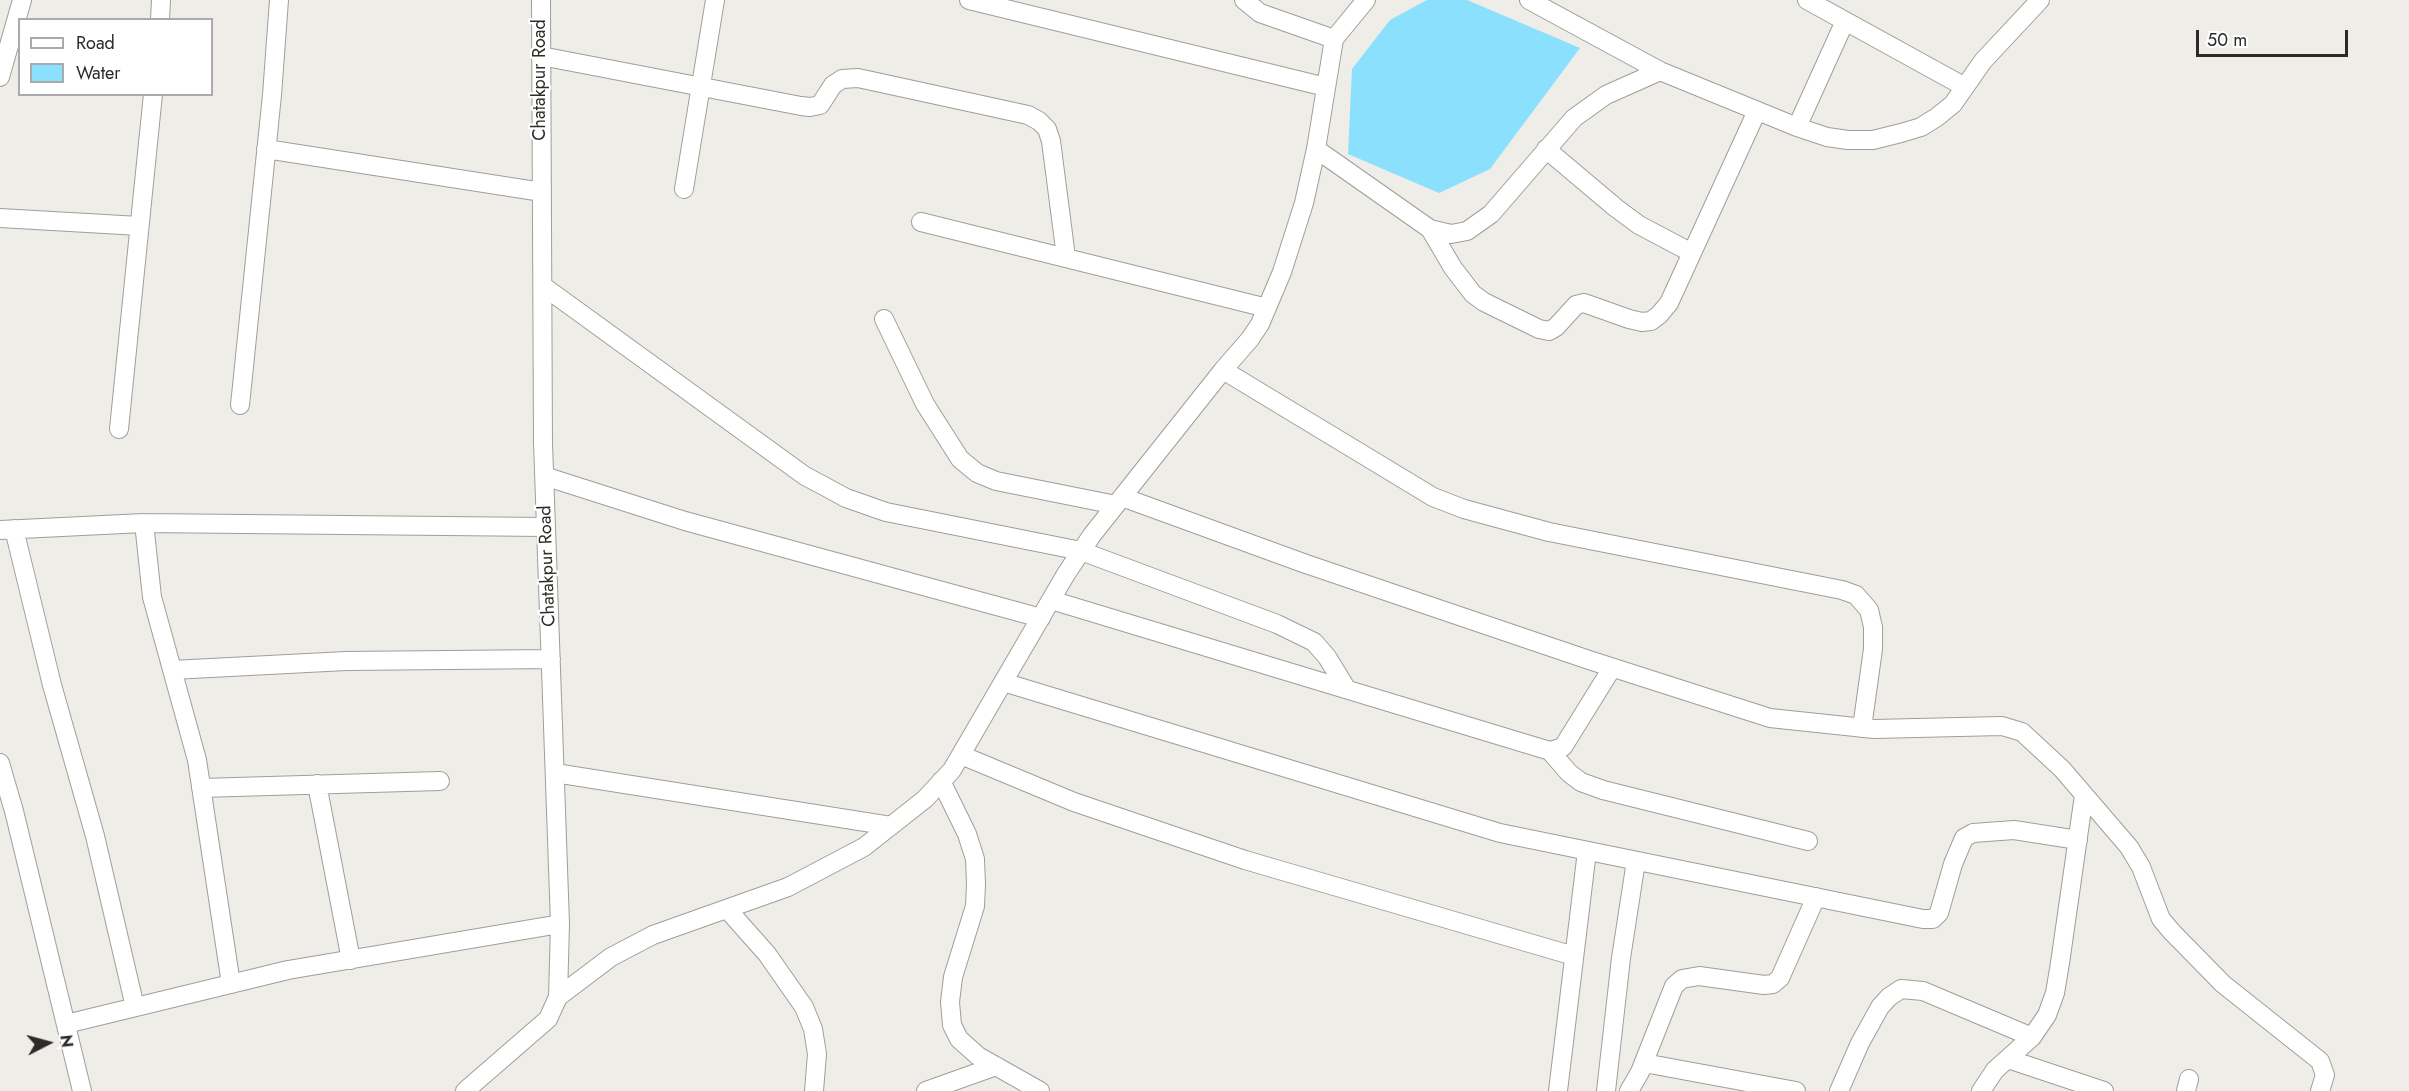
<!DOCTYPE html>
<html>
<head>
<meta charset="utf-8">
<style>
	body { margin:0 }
	#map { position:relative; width:2409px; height:1091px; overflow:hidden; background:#efede8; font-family:Jost,sans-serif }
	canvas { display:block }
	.legend { position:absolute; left:18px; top:18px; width:195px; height:78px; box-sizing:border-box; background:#fff; border:2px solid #abaaa9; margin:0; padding:8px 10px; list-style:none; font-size:18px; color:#2c2b29 }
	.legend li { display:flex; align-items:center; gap:12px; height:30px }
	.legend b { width:30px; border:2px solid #abaaa9 }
	.north { position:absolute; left:18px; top:1013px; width:60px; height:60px; -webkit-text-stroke:4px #fff; paint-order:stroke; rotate:84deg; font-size:16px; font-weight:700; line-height:24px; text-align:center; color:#2c2b29 }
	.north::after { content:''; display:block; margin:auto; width:21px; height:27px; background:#2c2b29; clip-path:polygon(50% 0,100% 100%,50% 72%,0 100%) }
	.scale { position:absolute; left:2196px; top:30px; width:152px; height:27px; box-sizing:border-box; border:3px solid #2c2b29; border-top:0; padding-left:8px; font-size:18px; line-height:21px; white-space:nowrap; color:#2c2b29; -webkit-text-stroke:4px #fff; paint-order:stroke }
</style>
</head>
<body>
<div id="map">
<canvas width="2409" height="1091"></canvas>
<ul class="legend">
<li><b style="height:8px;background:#fff"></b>Road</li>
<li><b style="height:16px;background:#8ae0fd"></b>Water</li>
</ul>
<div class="north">N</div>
<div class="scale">50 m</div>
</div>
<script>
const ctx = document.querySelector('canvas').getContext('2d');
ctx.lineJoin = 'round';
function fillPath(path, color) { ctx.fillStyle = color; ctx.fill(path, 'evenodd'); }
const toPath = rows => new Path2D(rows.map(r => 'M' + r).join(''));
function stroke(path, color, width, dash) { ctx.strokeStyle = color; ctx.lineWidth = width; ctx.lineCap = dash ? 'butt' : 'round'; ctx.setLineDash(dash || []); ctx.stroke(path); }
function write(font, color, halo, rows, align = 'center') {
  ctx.font = font + ' Jost,sans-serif'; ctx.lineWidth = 4.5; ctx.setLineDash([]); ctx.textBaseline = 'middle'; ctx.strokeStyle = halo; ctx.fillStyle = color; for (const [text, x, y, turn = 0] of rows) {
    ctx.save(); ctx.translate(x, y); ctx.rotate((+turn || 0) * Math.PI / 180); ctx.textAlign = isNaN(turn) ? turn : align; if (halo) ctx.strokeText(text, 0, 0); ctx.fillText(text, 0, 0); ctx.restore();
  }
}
const water = toPath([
	[1427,0,1467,0,1580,48,1490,169,1439,193,1348,154,1352,69,1390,20]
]);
const street = toPath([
	[969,0,1326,87],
	[1244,0,1260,13,1334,39],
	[1529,0,1660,71,1797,127,1827,137,1848,140,1873,140,1901,133,1921,127,1937,117,1953,104,1983,61,2040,0],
	[1807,0,1965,87],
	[160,20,161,0],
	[541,56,801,106,810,107,820,105,833,85,842,79,858,78,1028,115,1039,121,1047,129,1051,141,1066,257],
	[0,77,22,0],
	[1797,127,1845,21],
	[266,149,542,192],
	[1316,149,1430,229,1451,234,1467,231,1491,214,1574,118,1606,95,1660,71],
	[1546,149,1616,208,1639,225,1692,253],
	[684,189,715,0],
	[0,218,139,226],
	[921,222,1267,308],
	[1430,229,1453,268,1473,294,1484,302,1539,329,1549,331,1556,327,1576,305,1584,303,1629,319,1642,322,1651,321,1659,315,1669,303,1757,111],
	[543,286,805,476,824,486,846,498,886,512,1081,551,1277,624,1314,642,1327,657,1346,688],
	[884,319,925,404,960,459,977,473,996,481,1116,505],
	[1223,370,1433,497,1464,509,1549,532,1842,590,1856,595,1869,610,1873,627,1873,649,1862,728],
	[240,405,272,95,279,0],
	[119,429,153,94],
	[544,476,685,521,1041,618],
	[1122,497,1306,564,1589,660,1770,718,1874,729,2002,726,2022,732,2062,769,2129,847,2141,867,2161,919,2172,932,2223,984,2320,1061,2325,1075,2320,1091],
	[144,523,152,597,197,760,231,984],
	[14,529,52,685,95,836,135,1007],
	[0,530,144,523,546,527],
	[1051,600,1550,751,1563,747,1612,668],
	[172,670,346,661,551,659],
	[1003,682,1500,833,1923,919,1933,919,1939,913,1953,864,1964,838,1973,833,2014,830,2078,840],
	[1550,751,1569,773,1581,782,1603,790,1808,841],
	[961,755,1074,802,1245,860,1574,956],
	[0,763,14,811,82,1091],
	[555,773,891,826],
	[941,781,967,834,975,859,976,884,975,906,953,977,950,1002,952,1025,959,1039,978,1056,1040,1091],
	[317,784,351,960],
	[201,788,440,781],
	[727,909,767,954,804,1007,813,1029,817,1054,814,1091],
	[558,997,611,957,653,935,788,887,864,847,925,799,952,770,1066,574,1092,535,1223,370,1250,339,1260,324,1282,272,1304,203,1316,149,1334,39,1366,0],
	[66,1024,288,970,560,924],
	[2008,1059,2104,1091],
	[1644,1063,1796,1091],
	[465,1091,548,1019,558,997,560,924,543,443,541,0],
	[926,1091,996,1066],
	[1558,1091,1587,851],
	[1606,1091,1621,958,1636,861],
	[1629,1091,1640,1072,1674,986,1682,979,1699,976,1764,985,1773,984,1780,978,1816,897],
	[1839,1091,1860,1043,1880,1007,1889,997,1901,989,1923,991,2032,1037],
	[1981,1091,1995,1070,2032,1037,2047,1015,2055,993,2060,963,2084,795],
	[2186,1091,2189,1079]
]);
const streetNames = [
	["Chatakpur Road",541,80,-90],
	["Chatakpur Road",548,566,-92]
];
fillPath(water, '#8ae0fd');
stroke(street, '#a09e99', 20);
stroke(street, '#fff', 18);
write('18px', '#2c2b29', '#fff', streetNames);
</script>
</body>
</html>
